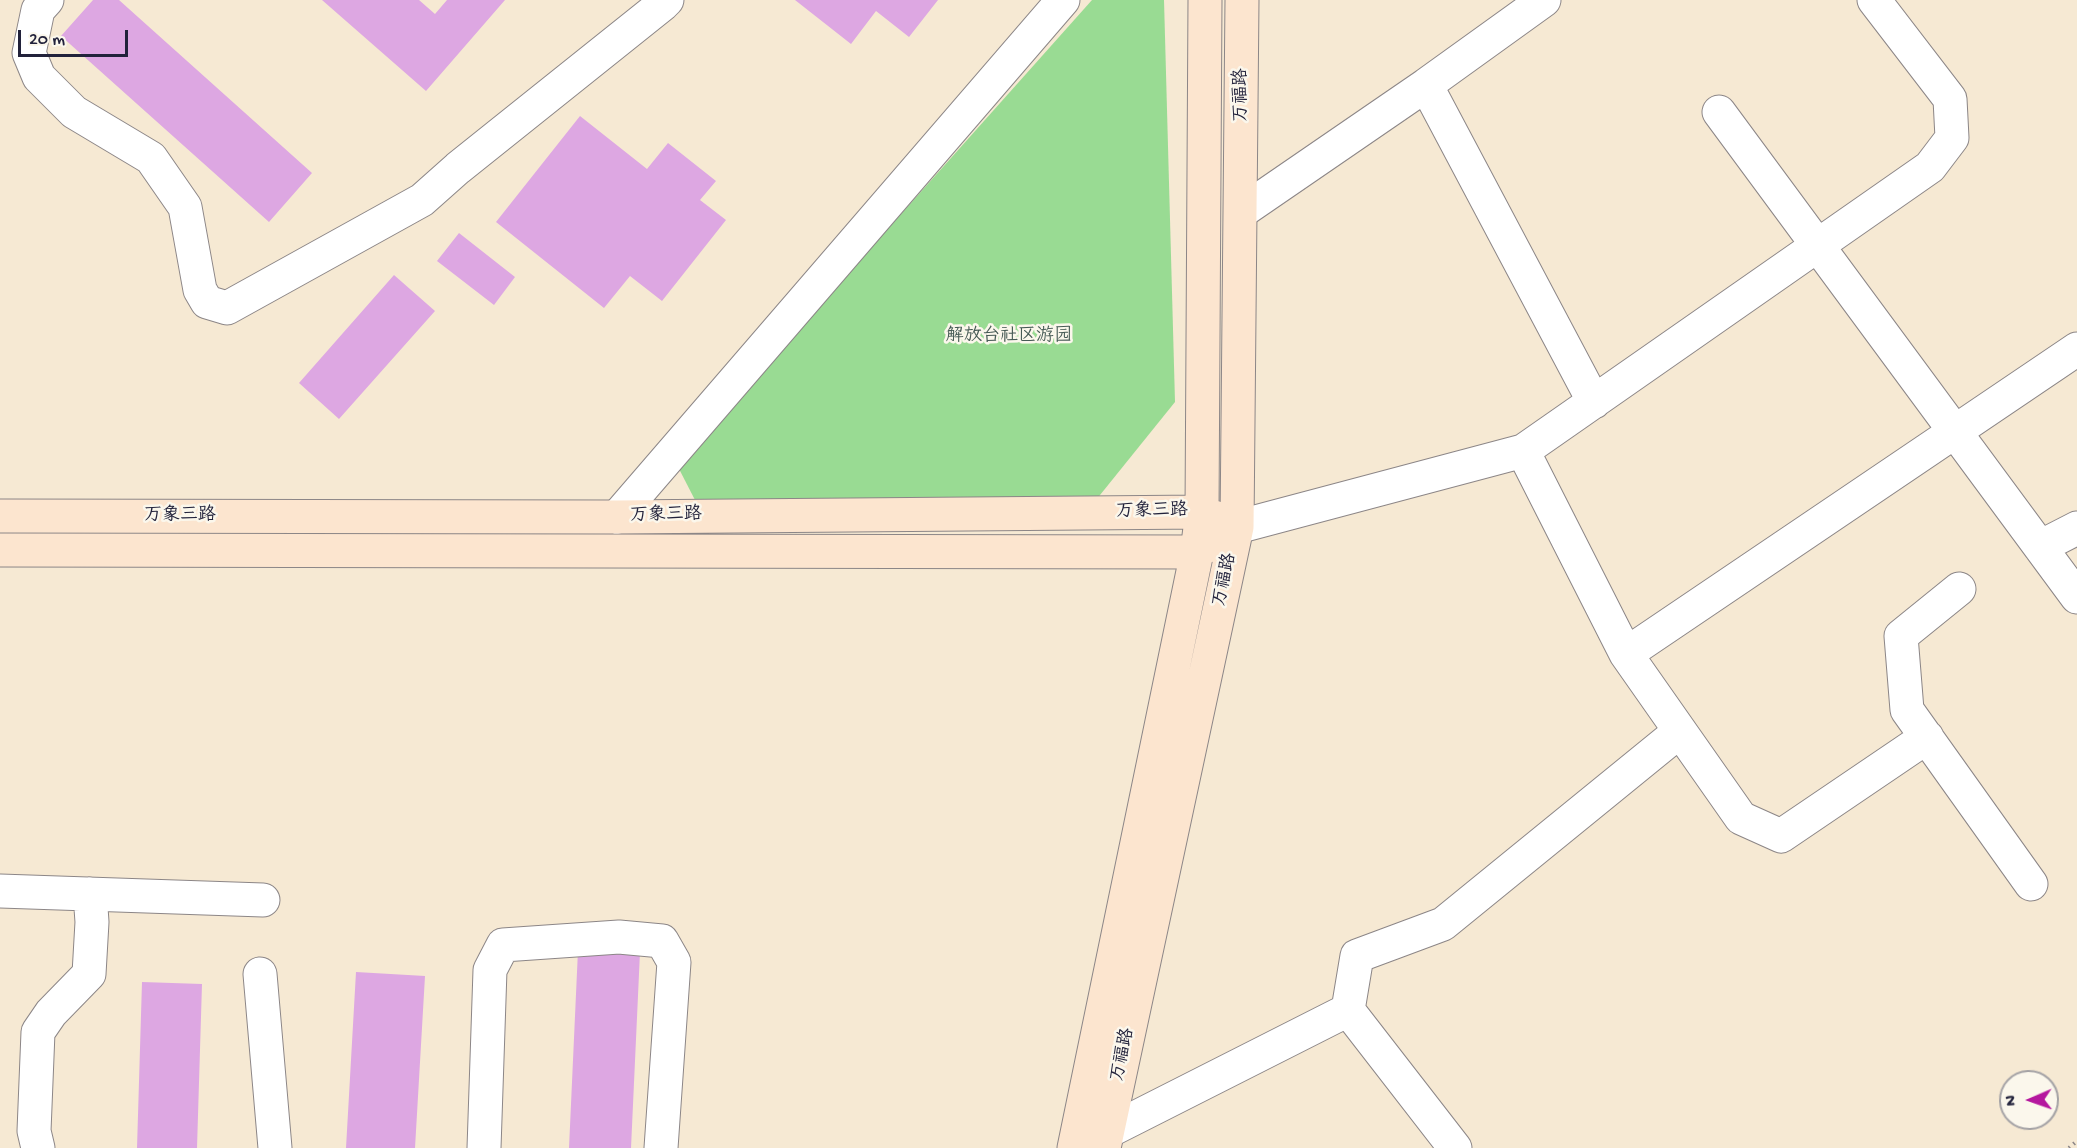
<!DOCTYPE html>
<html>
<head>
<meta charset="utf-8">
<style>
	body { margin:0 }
	#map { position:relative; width:2077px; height:1148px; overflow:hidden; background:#f6e9d3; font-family:"Gochi Hand",sans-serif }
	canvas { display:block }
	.north { position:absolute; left:1999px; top:1070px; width:60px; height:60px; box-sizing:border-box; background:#fbf7ec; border:2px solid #a4a2a5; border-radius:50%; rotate:268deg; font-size:16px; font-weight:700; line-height:24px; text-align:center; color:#22223b }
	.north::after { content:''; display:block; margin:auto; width:21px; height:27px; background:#b5179e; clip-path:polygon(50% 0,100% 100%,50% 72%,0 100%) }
	.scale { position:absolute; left:18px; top:30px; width:110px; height:27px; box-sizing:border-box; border:3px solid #22223b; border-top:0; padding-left:8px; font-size:18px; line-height:21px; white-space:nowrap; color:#22223b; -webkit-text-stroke:4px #fbf7ec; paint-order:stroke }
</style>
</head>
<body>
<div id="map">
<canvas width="2077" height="1148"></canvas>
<div class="north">N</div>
<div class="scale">20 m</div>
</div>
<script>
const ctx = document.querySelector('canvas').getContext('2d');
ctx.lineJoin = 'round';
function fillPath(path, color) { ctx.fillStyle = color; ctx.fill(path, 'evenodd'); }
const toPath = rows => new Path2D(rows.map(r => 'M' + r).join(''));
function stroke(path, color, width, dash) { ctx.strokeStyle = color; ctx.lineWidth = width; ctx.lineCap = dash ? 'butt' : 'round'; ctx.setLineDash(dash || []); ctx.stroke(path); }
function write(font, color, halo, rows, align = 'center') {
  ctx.font = font + ' "Gochi Hand","LXGW WenKai TC",sans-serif'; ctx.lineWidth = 5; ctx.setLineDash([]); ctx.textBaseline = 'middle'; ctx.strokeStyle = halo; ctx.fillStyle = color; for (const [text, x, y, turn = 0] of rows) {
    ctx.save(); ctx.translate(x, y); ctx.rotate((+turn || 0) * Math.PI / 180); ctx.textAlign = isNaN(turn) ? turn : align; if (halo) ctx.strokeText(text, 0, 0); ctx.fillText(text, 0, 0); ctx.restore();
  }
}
const green = toPath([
	[1092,0,1164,0,1175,402,1096,500,695,500,677,465]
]);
const building = toPath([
	[93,0,119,0,312,173,269,222,61,36],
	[322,0,419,0,435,14,447,0,505,0,426,91],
	[795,0,938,0,909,37,876,11,851,44],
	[580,116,647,169,668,143,716,181,700,200,726,220,662,301,630,276,604,308,496,222],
	[459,233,515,277,494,305,437,261],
	[394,275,435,311,339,419,299,383],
	[578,950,640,952,631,1148,569,1148],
	[356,972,425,976,415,1148,346,1148],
	[142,982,202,984,197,1148,137,1148]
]);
const path = toPath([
	[2069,1148,2077,1141]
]);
const street = toPath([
	[47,0,38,10,29,53,39,77,74,112,151,158,185,207,200,290,207,302,227,308,422,200,458,168,663,4,667,0],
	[1426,85,1594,402],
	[1719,112,2077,597],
	[1241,212,1426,85,1544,0],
	[1523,451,1626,654,1741,818,1781,836,1927,737],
	[617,517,1063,0],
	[1237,527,1523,451,1930,167,1952,138,1950,99,1874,0],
	[2040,547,2077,528],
	[1959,589,1901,636,1907,710,2031,884],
	[1626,654,2077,349],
	[0,891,263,900],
	[260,974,275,1148],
	[1107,1132,1348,1010],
	[38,1148,34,1131,38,1032,51,1013,89,974,92,922,90,894],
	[484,1148,490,970,503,945,619,937,662,941,674,962,661,1148],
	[1455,1148,1348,1010,1357,956,1443,924,1680,731]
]);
const secondary = toPath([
	[0,516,617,517,1202,512,1237,527],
	[0,550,1197,552,1237,527],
	[1074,1148,1197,552,1202,512,1205,0],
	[1104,1148,1237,527,1242,0]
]);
const streetNames = [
	["万福路",1242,95,-90],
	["万象三路",1152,512,-1],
	["万象三路",180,516],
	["万象三路",666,516,-1],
	["万福路",1226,580,-78],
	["万福路",1124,1055,-78]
];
const parkNames = [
	["解放台社区游园",1009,337]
];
fillPath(green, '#99db93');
fillPath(building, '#dda7e2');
stroke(street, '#8c8687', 35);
stroke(secondary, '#8c8687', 35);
stroke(path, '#8c8687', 4, [1.5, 4.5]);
stroke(street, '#fff', 33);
stroke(secondary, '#fce5cf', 33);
write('18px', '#22223b', '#fbf7ec', streetNames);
write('18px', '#465a55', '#fbf7ec', parkNames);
</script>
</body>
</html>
